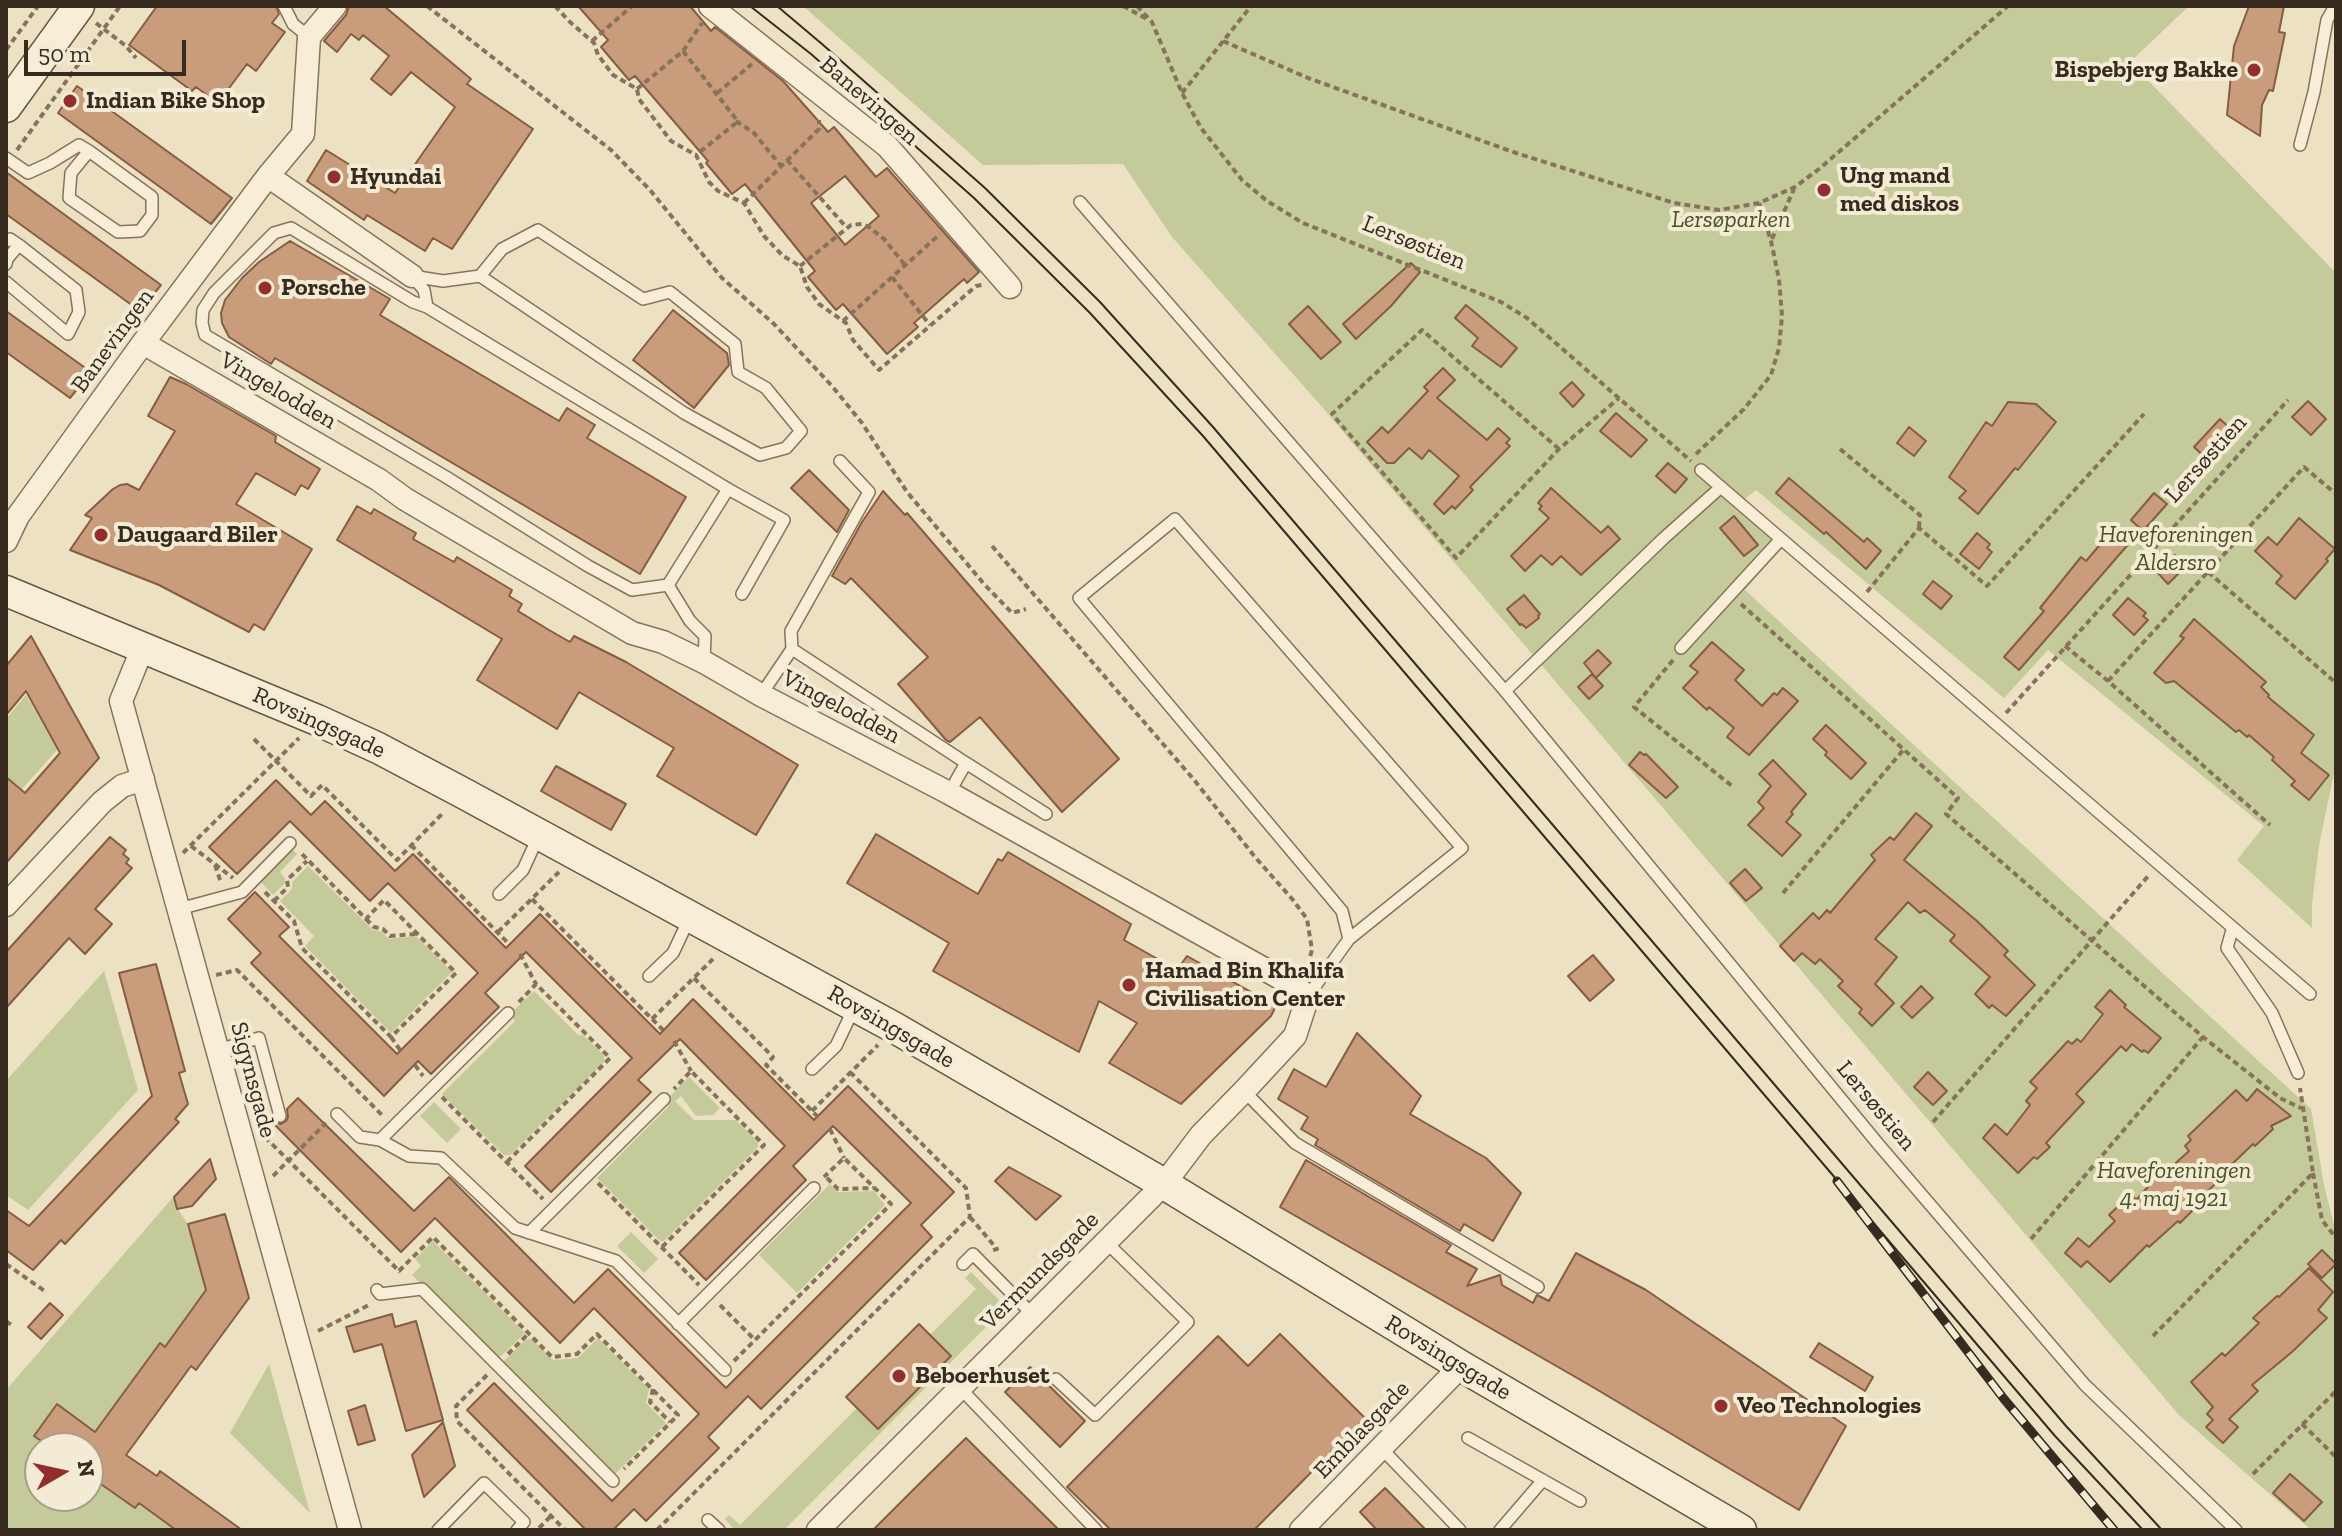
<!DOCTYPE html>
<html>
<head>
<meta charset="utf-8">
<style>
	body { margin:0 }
	#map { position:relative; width:2342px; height:1536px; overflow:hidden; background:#ede1c4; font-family:"Zilla Slab",serif }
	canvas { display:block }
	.frame { position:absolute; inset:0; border:8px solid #372b1f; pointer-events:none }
	.north { position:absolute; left:24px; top:1432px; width:80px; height:80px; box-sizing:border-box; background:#f4ebd4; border:2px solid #a89e8c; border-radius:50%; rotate:81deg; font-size:22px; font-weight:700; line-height:32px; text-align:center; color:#372b1f }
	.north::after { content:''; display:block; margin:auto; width:28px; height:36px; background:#932e2e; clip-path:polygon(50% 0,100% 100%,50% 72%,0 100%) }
	.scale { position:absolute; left:24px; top:40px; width:162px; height:36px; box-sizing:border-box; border:4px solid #372b1f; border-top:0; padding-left:10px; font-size:24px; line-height:28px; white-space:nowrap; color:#372b1f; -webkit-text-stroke:6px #f4ebd4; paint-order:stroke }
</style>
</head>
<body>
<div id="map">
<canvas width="2342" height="1536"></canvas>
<div class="frame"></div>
<div class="north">N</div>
<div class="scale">50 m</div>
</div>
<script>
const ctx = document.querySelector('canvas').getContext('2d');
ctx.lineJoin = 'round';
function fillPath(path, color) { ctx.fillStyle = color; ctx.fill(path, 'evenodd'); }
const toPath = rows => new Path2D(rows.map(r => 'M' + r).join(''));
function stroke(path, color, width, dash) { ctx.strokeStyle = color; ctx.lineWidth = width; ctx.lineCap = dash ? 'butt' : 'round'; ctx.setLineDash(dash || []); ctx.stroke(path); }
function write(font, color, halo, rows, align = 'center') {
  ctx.font = font + ' "Zilla Slab",serif'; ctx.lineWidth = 8; ctx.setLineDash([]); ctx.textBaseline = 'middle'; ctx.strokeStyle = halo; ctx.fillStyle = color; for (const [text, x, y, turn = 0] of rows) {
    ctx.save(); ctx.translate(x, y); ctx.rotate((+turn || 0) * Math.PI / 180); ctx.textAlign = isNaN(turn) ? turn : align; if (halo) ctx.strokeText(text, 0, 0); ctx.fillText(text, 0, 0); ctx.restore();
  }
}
const green = toPath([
	[803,6,2189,6,2130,62,2336,273,2336,764,2319,845,2312,904,2312,928,2237,860,2264,826,2048,650,2004,698,1756,490,1736,506,1783,547,1745,590,2311,1109,2324,1185,2336,1233,2336,1530,2311,1530,2179,1415,1323,408,1172,237,1123,164,983,165],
	[26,695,57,750,6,807,6,719],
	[293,850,297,854,280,872,285,878,285,883,273,895,261,882],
	[308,866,373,930,382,932,389,939,416,936,452,972,391,1033,305,946,314,936,280,901,292,889,292,882],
	[104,971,138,1090,28,1210,6,1195,6,1081],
	[534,991,578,1035,583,1035,604,1055,604,1062,510,1155,504,1155,442,1094,515,1021,510,1014],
	[689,1077,720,1108,713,1115,696,1116,681,1096,675,1101,694,1120,736,1120,758,1142,758,1147,664,1241,660,1241,597,1178,669,1106,665,1101],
	[434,1102,461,1129,447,1143,420,1116],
	[830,1184,837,1192,874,1191,885,1205,797,1293,759,1255],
	[175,1195,179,1211,188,1224,206,1290,165,1347,160,1343,112,1410,99,1435,57,1404,51,1448,40,1448,40,1496,88,1496,88,1475,134,1508,139,1503,176,1530,6,1530,6,1390],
	[631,1232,658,1259,644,1273,617,1246],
	[433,1241,525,1333,497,1360,412,1275,421,1266,415,1259],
	[971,1272,1006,1307,784,1530,735,1530,725,1519,729,1515,740,1525,857,1408,878,1429,884,1423,853,1390,913,1330,944,1362,930,1335,976,1289,965,1278],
	[598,1338,649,1389,646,1403,666,1423,615,1474,503,1362,525,1340,532,1339,553,1360,578,1358],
	[269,1364,310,1513,230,1433]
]);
const building = toPath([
	[157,6,276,6,279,14,272,23,285,32,256,71,247,64,218,103,196,87,192,91,129,45,157,6],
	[349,6,384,6,471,79,467,84,533,129,452,249,433,238,425,251,367,215,364,220,307,181,326,150,395,193,455,107,411,72,391,95,371,79,389,56,363,35,359,40,351,34,337,52,324,41,346,15,349,6],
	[578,6,690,6,711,31,715,27,783,81,828,132,834,127,876,177,887,168,979,272,967,283,964,279,914,323,918,327,887,354,843,304,836,310,808,277,815,271,745,184,732,194,706,163,708,161,635,76,629,80,601,47,608,40,578,6],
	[845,176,879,216,845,245,811,203,845,176],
	[2249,6,2284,6,2279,32,2285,33,2273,91,2269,90,2262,105,2260,136,2227,115,2234,46,2249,6],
	[77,86,232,198,211,224,58,113,77,86],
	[6,172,161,285,140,311,6,214,6,172],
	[290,241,390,299,380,315,559,421,567,408,595,425,587,438,686,497,640,574,275,358,271,364,229,337,222,323,221,313,225,300,242,278,259,262,290,241],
	[1411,263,1420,272,1391,306,1356,339,1343,324,1411,263],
	[1466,305,1517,348,1501,367,1472,346,1478,338,1455,318,1466,305],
	[1308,306,1341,342,1321,359,1289,324,1308,306],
	[673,310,727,353,729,365,694,408,633,360,673,310],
	[6,311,91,372,70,398,6,352,6,311],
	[1443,368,1455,380,1437,398,1487,440,1498,428,1510,439,1506,443,1510,446,1470,487,1473,490,1455,509,1452,506,1444,514,1434,504,1459,476,1429,450,1422,459,1409,448,1394,463,1387,463,1367,442,1382,427,1388,433,1428,391,1424,387,1443,368],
	[170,377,186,384,276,436,275,442,320,469,308,489,301,485,295,495,256,473,236,504,312,549,264,630,254,624,249,632,159,585,70,550,92,518,85,515,113,489,120,485,127,484,139,490,175,431,148,416,170,377],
	[1572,382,1584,395,1573,407,1560,393,1572,382],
	[2308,401,2326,419,2311,435,2292,417,2308,401],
	[2008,402,2036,404,2056,422,2018,470,2015,468,1978,514,1959,498,1966,491,1949,477,1986,422,1992,426,2008,402],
	[1616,413,1647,440,1631,457,1600,431,1616,413],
	[2220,419,2235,433,2209,461,2194,447,2220,419],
	[1909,427,1926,441,1914,456,1897,443,1909,427],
	[1668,463,1687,479,1675,493,1656,476,1668,463],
	[809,470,849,510,837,532,791,488,809,470],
	[1789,478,1864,542,1867,538,1881,551,1866,569,1826,532,1824,534,1776,493,1789,478],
	[1551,488,1601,533,1608,526,1620,539,1581,575,1561,556,1552,565,1541,555,1525,571,1511,556,1549,518,1539,509,1542,506,1538,503,1551,488],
	[883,491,905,515,907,513,1119,759,1062,812,980,717,950,742,946,740,898,684,928,657,851,578,845,584,832,576,862,522,883,491],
	[2154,493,2167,504,2143,531,2131,520,2154,493],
	[357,506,371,514,374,509,416,533,413,539,454,562,457,557,512,590,509,596,522,604,518,611,549,630,570,642,574,636,626,662,798,765,756,835,657,776,674,748,579,692,557,729,477,680,502,639,337,540,357,506],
	[1734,516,1758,545,1744,556,1720,528,1734,516],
	[2299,518,2335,549,2326,559,2328,561,2295,599,2276,583,2282,576,2255,551,2268,537,2277,545,2299,518],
	[2116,526,2132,540,2019,670,2004,657,2044,611,2040,608,2081,557,2086,561,2116,526],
	[1977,533,1990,544,1987,548,1992,552,1979,569,1960,554,1977,533],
	[2175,555,2186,566,2168,584,2157,572,2175,555],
	[1933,581,1952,596,1941,609,1923,594,1933,581],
	[1524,595,1540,614,1538,616,1539,618,1526,628,1522,624,1520,625,1507,609,1524,595],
	[2128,598,2146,613,2143,616,2148,620,2134,635,2113,615,2128,598],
	[2194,619,2266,682,2261,687,2269,695,2268,697,2314,735,2301,753,2329,775,2309,800,2291,785,2295,781,2272,760,2274,757,2249,735,2247,737,2239,730,2236,732,2174,681,2166,683,2154,673,2184,638,2180,636,2194,619],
	[31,636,99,758,6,863,6,777,25,793,60,753,26,691,6,715,6,666,31,636],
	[1712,642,1744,670,1735,680,1762,706,1774,693,1777,695,1783,688,1798,701,1749,755,1727,737,1734,728,1709,707,1707,710,1683,688,1698,672,1690,666,1712,642],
	[1598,650,1611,663,1596,678,1584,663,1598,650],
	[1592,674,1603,686,1589,699,1578,687,1592,674],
	[1826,725,1866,763,1851,779,1825,755,1827,752,1813,739,1826,725],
	[1640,752,1644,755,1646,754,1678,787,1666,798,1629,765,1640,752],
	[1773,760,1806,794,1791,812,1793,814,1786,822,1801,835,1782,856,1748,825,1764,808,1758,802,1771,786,1759,774,1773,760],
	[556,766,626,804,611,830,541,791,556,766],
	[276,780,311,815,325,801,395,871,413,854,506,948,540,914,660,1034,693,999,814,1120,848,1086,954,1192,921,1225,932,1237,761,1409,748,1396,708,1437,719,1448,646,1521,634,1509,613,1530,586,1530,467,1410,494,1383,612,1501,699,1414,594,1308,560,1343,435,1218,401,1252,273,1123,274,1122,281,1124,286,1121,288,1117,287,1109,298,1098,414,1211,449,1177,574,1303,608,1269,726,1388,911,1203,833,1126,793,1166,806,1180,706,1280,679,1253,785,1146,680,1039,638,1080,651,1092,551,1192,525,1166,632,1058,526,952,485,993,499,1007,431,1074,418,1061,384,1096,251,963,261,953,228,919,255,892,289,927,279,936,397,1054,478,973,388,883,370,901,290,821,237,874,209,847,276,780],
	[1916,813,1932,826,1904,860,1977,921,2008,951,2004,955,2035,985,2006,1016,1992,1005,1989,1008,1975,994,1990,977,1950,941,1955,935,1925,910,1920,913,1908,902,1875,939,1897,957,1875,984,1894,1003,1872,1026,1859,1013,1862,1009,1838,986,1843,981,1820,959,1815,964,1802,953,1794,961,1780,946,1813,913,1819,919,1827,910,1830,913,1875,860,1871,855,1890,837,1894,840,1916,813],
	[876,834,978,894,998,859,1002,861,1008,852,1131,924,1124,940,1177,970,1187,956,1276,1006,1271,1016,1181,1104,1109,1063,1137,1023,1099,1001,1079,1052,933,971,949,943,847,883,876,834],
	[110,837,126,850,123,854,129,859,126,863,132,868,95,909,112,924,85,954,69,938,6,1008,6,952,110,837],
	[1745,869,1762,888,1746,901,1730,883,1745,869],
	[1593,955,1614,980,1590,1001,1568,976,1593,955],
	[156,964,185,1071,179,1073,188,1104,175,1119,179,1122,65,1244,61,1240,33,1270,6,1250,6,1210,29,1226,152,1096,119,973,156,964],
	[1921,986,1933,998,1912,1018,1901,1007,1921,986],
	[2110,990,2126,1005,2124,1007,2161,1038,2148,1053,2144,1050,2142,1052,2132,1044,2126,1051,2121,1046,2076,1094,2084,1102,2046,1143,2050,1147,2037,1159,2034,1157,2018,1173,1983,1138,1995,1124,2007,1135,2030,1105,2026,1101,2037,1088,2030,1082,2068,1041,2072,1044,2077,1039,2081,1042,2103,1014,2095,1007,2110,990],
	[1357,1033,1421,1096,1410,1114,1486,1158,1521,1193,1493,1241,1464,1224,1460,1231,1315,1145,1318,1139,1301,1129,1308,1117,1278,1099,1294,1069,1326,1087,1357,1033],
	[1928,1072,1947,1091,1933,1105,1914,1087,1928,1072],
	[2257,1089,2291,1116,2271,1126,2273,1129,2255,1146,2253,1144,2229,1167,2230,1169,2207,1192,2209,1194,2180,1223,2178,1221,2149,1247,2147,1245,2110,1282,2087,1261,2081,1267,2065,1253,2078,1238,2089,1247,2115,1221,2109,1215,2131,1194,2136,1200,2164,1169,2167,1171,2189,1151,2185,1146,2191,1140,2188,1136,2236,1090,2247,1101,2257,1089],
	[210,1159,216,1179,192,1206,177,1209,174,1197,210,1159],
	[1306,1160,1451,1245,1446,1252,1477,1269,1467,1286,1500,1275,1502,1285,1533,1303,1537,1295,1549,1301,1576,1253,1646,1290,1846,1426,1799,1510,1591,1386,1280,1207,1306,1160],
	[1009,1167,1045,1187,1061,1196,1036,1220,995,1181,1009,1167],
	[225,1214,249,1298,196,1370,191,1366,126,1455,157,1476,160,1471,242,1530,176,1530,139,1503,135,1508,88,1475,88,1448,51,1448,34,1436,57,1404,95,1432,160,1343,165,1347,206,1290,188,1224,225,1214],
	[2322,1250,2336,1264,2322,1278,2308,1264,2322,1250],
	[2309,1268,2333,1292,2318,1310,2327,1318,2292,1352,2252,1385,2258,1391,2229,1419,2238,1427,2223,1443,2206,1427,2213,1420,2207,1414,2213,1407,2191,1382,2222,1353,2225,1356,2259,1323,2253,1318,2277,1296,2279,1297,2309,1268],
	[50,1303,63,1315,41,1339,28,1327,50,1303],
	[392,1314,395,1327,416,1321,443,1420,406,1431,382,1344,354,1352,346,1327,392,1314],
	[919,1324,951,1356,878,1429,846,1397,919,1324],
	[1280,1334,1365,1418,1254,1530,1111,1530,1067,1487,1218,1336,1248,1366,1280,1334],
	[1819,1343,1873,1377,1865,1391,1810,1357,1819,1343],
	[1030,1367,1085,1421,1060,1447,1005,1392,1030,1367],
	[365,1405,375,1440,358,1445,348,1411,365,1405],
	[443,1422,455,1466,424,1497,412,1455,443,1422],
	[966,1438,1059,1530,873,1530,917,1486,966,1438],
	[2290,1474,2322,1502,2304,1521,2273,1493,2290,1474],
	[1385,1488,1426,1530,1377,1530,1360,1512,1385,1488]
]);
const path = toPath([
	[427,6,611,150,650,190,722,278,774,324,832,386,862,423,907,492,984,584,1012,613,1026,609],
	[555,6,570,22,594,43,598,55,613,75,637,89,639,99,671,141,696,155,709,182,718,191,744,203,764,236,783,256,800,266,807,287,819,304,846,323,853,340,879,370,976,286,982,285],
	[1123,6,1147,19],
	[1137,6,1152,22,1182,93,1201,128,1242,180,1267,201,1303,223,1501,302,1527,318,1691,461],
	[96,23,126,46,136,58],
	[592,41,632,6],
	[1223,41,1308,78,1516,153,1674,203,1719,210,1759,203,1795,187,1819,169,2008,6],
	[6,50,38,6],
	[683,51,736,119,736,123,696,155],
	[637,89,683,51,702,23],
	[717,93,752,64],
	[1182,93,1251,6],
	[736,121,754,133,781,166],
	[17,150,120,6],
	[787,160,846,227],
	[744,203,819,129,819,120],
	[1772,239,1794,189],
	[800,266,851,225,862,224,869,227,884,239,905,265],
	[892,277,930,325],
	[843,321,940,234],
	[1559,449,1422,330,1332,414,1456,558,1559,449,1619,398],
	[1840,449,1920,515,1919,528],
	[1696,454,1744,409,1771,375,1779,348,1782,316,1779,279,1771,241,1759,203],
	[992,546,1195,781,1255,857,1293,900,1307,919,1312,950,1307,967],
	[2208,572,2336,683],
	[1867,592,1919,528,1987,586,2144,414],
	[1741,604,1958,798,1946,814,2203,1037,2280,1098,2303,1109],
	[2065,646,2108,681,2270,825],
	[1673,660,1634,707,1732,786],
	[2108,681,2304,467,2336,494],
	[2006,713,2288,400],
	[254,739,311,796,322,785,397,860,444,812],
	[411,845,509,944],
	[191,846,233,878],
	[183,853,299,738],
	[215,865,221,883],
	[265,892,294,921,302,948,391,1037,456,973,384,900,366,919,301,853],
	[1783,893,1904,749],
	[532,899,663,1030],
	[274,901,288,887,287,880,307,861],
	[366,919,374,927,383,929,390,936,416,934],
	[498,932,559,872],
	[520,954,536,984],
	[216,975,237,970,382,1115],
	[694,978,773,1057,766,1065,818,1117],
	[652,1019,713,959],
	[391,1037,400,1050],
	[674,1041,691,1071],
	[415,1065,423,1076],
	[442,1097,543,1199],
	[812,1111,878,1045],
	[1933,1122,2150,874],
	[830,1129,844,1158],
	[265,1137,400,1272],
	[507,1162,610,1058,536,984,518,1003],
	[2313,1173,2322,1220,2336,1238],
	[273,1176,326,1123],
	[827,1178,838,1189,874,1188],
	[598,1183,699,1285],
	[970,1217,997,1249,990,1251],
	[2031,1239,2203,1037],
	[662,1247,764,1145,691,1071,674,1089],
	[6,1264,46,1292],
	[399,1271,433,1237,552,1357,577,1354,597,1334,678,1415,624,1469],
	[720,1305,755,1340],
	[6,1321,14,1327],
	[318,1331,371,1304],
	[2153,1336,2313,1173,2300,1088],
	[508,1354,529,1333],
	[734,1361,891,1204,844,1158,824,1177],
	[487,1375,456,1406,457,1421,565,1530],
	[653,1389,650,1402,670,1422],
	[2302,1424,2336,1457],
	[2253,1474,2336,1391],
	[539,1528,551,1516],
	[657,1530,970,1217,966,1188,851,1073]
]);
const lane = toPath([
	[284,6,293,24,309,37],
	[2300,145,2314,92,2327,20,2335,6],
	[6,158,28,173,50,163,79,145,89,151,152,197,152,215,140,231,118,232,69,198,71,173,89,151],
	[1080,202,1505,691,1879,1145,2085,1385,2236,1530],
	[6,241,10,239,19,245,76,290,79,312,68,334,6,282],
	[6,264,7,259,19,245],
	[412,276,443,281,480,276,684,413,760,455,786,448,801,431,766,388,738,372,735,344,670,292,643,299,538,230,502,249,480,276],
	[412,276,424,290,427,307,728,489],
	[427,307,413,302,291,228,274,233,214,293,203,310,202,323,205,335,446,477,588,566,632,590,668,585],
	[1701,470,2310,994],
	[1681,648,1781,539],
	[792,649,791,631,869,492,840,461],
	[704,662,705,636,690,621,668,585,728,489,784,520,742,594],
	[1505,691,1664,538,1721,487],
	[761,695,792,649,966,763,949,793],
	[966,763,1046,814],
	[499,894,523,870,539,835],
	[179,909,242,892,290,843],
	[2232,930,2227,948,2272,1013,2298,1073],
	[649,976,673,953,690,917],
	[1308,996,1349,939,1342,911,1079,598,1175,519,1462,848,1349,939],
	[218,1050,259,1038,280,1116],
	[812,1069,836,1046,855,1006],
	[1244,1091,1295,1143,1538,1287],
	[337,1114,360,1137,380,1140,409,1156,441,1158,515,1228,616,1261,725,1370],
	[380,1140,508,1013],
	[529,1233,664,1099],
	[963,1264,973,1254,1033,1315],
	[377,1290,380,1294,422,1289,613,1481],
	[678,1324,814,1188],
	[1056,1379,1095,1415,1188,1322,1106,1242],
	[960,1388,1096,1530],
	[1468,1438,1580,1501],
	[1381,1448,1460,1530],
	[708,1520,719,1530],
	[438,1530,484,1483,524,1522,517,1530],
	[1500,1530,1543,1480]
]);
const street = toPath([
	[710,6,887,146,1010,287],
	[268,176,412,276],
	[143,343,379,480,405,499,632,633,663,642,704,662,761,695,949,793,1291,984,1308,996,1295,1036,1244,1091,1201,1135,1164,1184,818,1530],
	[6,541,18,516,143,343,268,176,303,134,309,37,335,6],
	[143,647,121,701,350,1530],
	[6,905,102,802,122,786,143,779],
	[1301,1530,1461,1366]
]);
const secondary = toPath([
	[6,107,79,6],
	[6,591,317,720,378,748,463,793,895,1028,1164,1184,1461,1366,1741,1530]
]);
const tram = toPath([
	[750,6,811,54,974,198,1090,313,1203,436,2055,1436,2143,1530],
	[777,6,822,44,985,188,1100,302,1213,427,2066,1426,2162,1530]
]);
const rail = toPath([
	[1837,1181,2004,1399,2114,1530]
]);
const markers = [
	[2254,70,8,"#932e2e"],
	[70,101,8,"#932e2e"],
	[334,177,8,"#932e2e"],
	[1824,190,8,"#932e2e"],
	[265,288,8,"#932e2e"],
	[101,535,8,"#932e2e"],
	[1129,985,8,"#932e2e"],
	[899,1376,8,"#932e2e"],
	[1721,1406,8,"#932e2e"]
];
const poiNames = [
	["Bispebjerg Bakke",2238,70,"right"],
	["Indian Bike Shop",86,101],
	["Ung mand",1840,176],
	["med diskos",1840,204],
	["Hyundai",350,177],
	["Porsche",281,288],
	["Daugaard Biler",117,535],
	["Hamad Bin Khalifa",1145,971],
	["Civilisation Center",1145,999],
	["Beboerhuset",915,1376],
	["Veo Technologies",1737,1406]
];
const streetNames = [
	["Banevingen",869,101,41],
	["Lersøstien",1414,243,22],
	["Banevingen",113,341,-54],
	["Vingelodden",278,391,30],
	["Lersøstien",2206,459,-48],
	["Vingelodden",841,707,28],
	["Rovsingsgade",319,723,24],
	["Rovsingsgade",891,1027,30],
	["Sigynsgade",253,1080,75],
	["Lersøstien",1876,1106,50],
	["Vermundsgade",1040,1271,-45],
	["Rovsingsgade",1448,1358,31],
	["Emblasgade",1362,1430,-46]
];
const parkNames = [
	["Lersøparken",1731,220],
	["Haveforeningen",2176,535],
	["Aldersro",2176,563],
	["Haveforeningen",2174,1171],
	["4. maj 1921",2174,1199]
];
fillPath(green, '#c4ca99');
fillPath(building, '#c99c7c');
stroke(building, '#855d42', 2);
stroke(lane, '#87725b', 14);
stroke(street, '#87725b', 25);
stroke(secondary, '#68543f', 33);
stroke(path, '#87725b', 4, [6, 4]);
stroke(lane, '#f8eed7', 11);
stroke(street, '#f8eed7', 22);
stroke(secondary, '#f8eed7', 30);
stroke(tram, '#372b1f', 2);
stroke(rail, '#372b1f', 9);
stroke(rail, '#f4ebd4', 6, [18]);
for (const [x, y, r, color] of markers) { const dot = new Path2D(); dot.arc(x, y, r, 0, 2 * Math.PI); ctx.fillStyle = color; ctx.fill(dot); stroke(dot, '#f4ebd4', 3); }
write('bold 24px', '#372b1f', '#f4ebd4', poiNames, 'left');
write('24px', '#372b1f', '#f4ebd4', streetNames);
write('italic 24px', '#485326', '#f4ebd4', parkNames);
</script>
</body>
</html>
